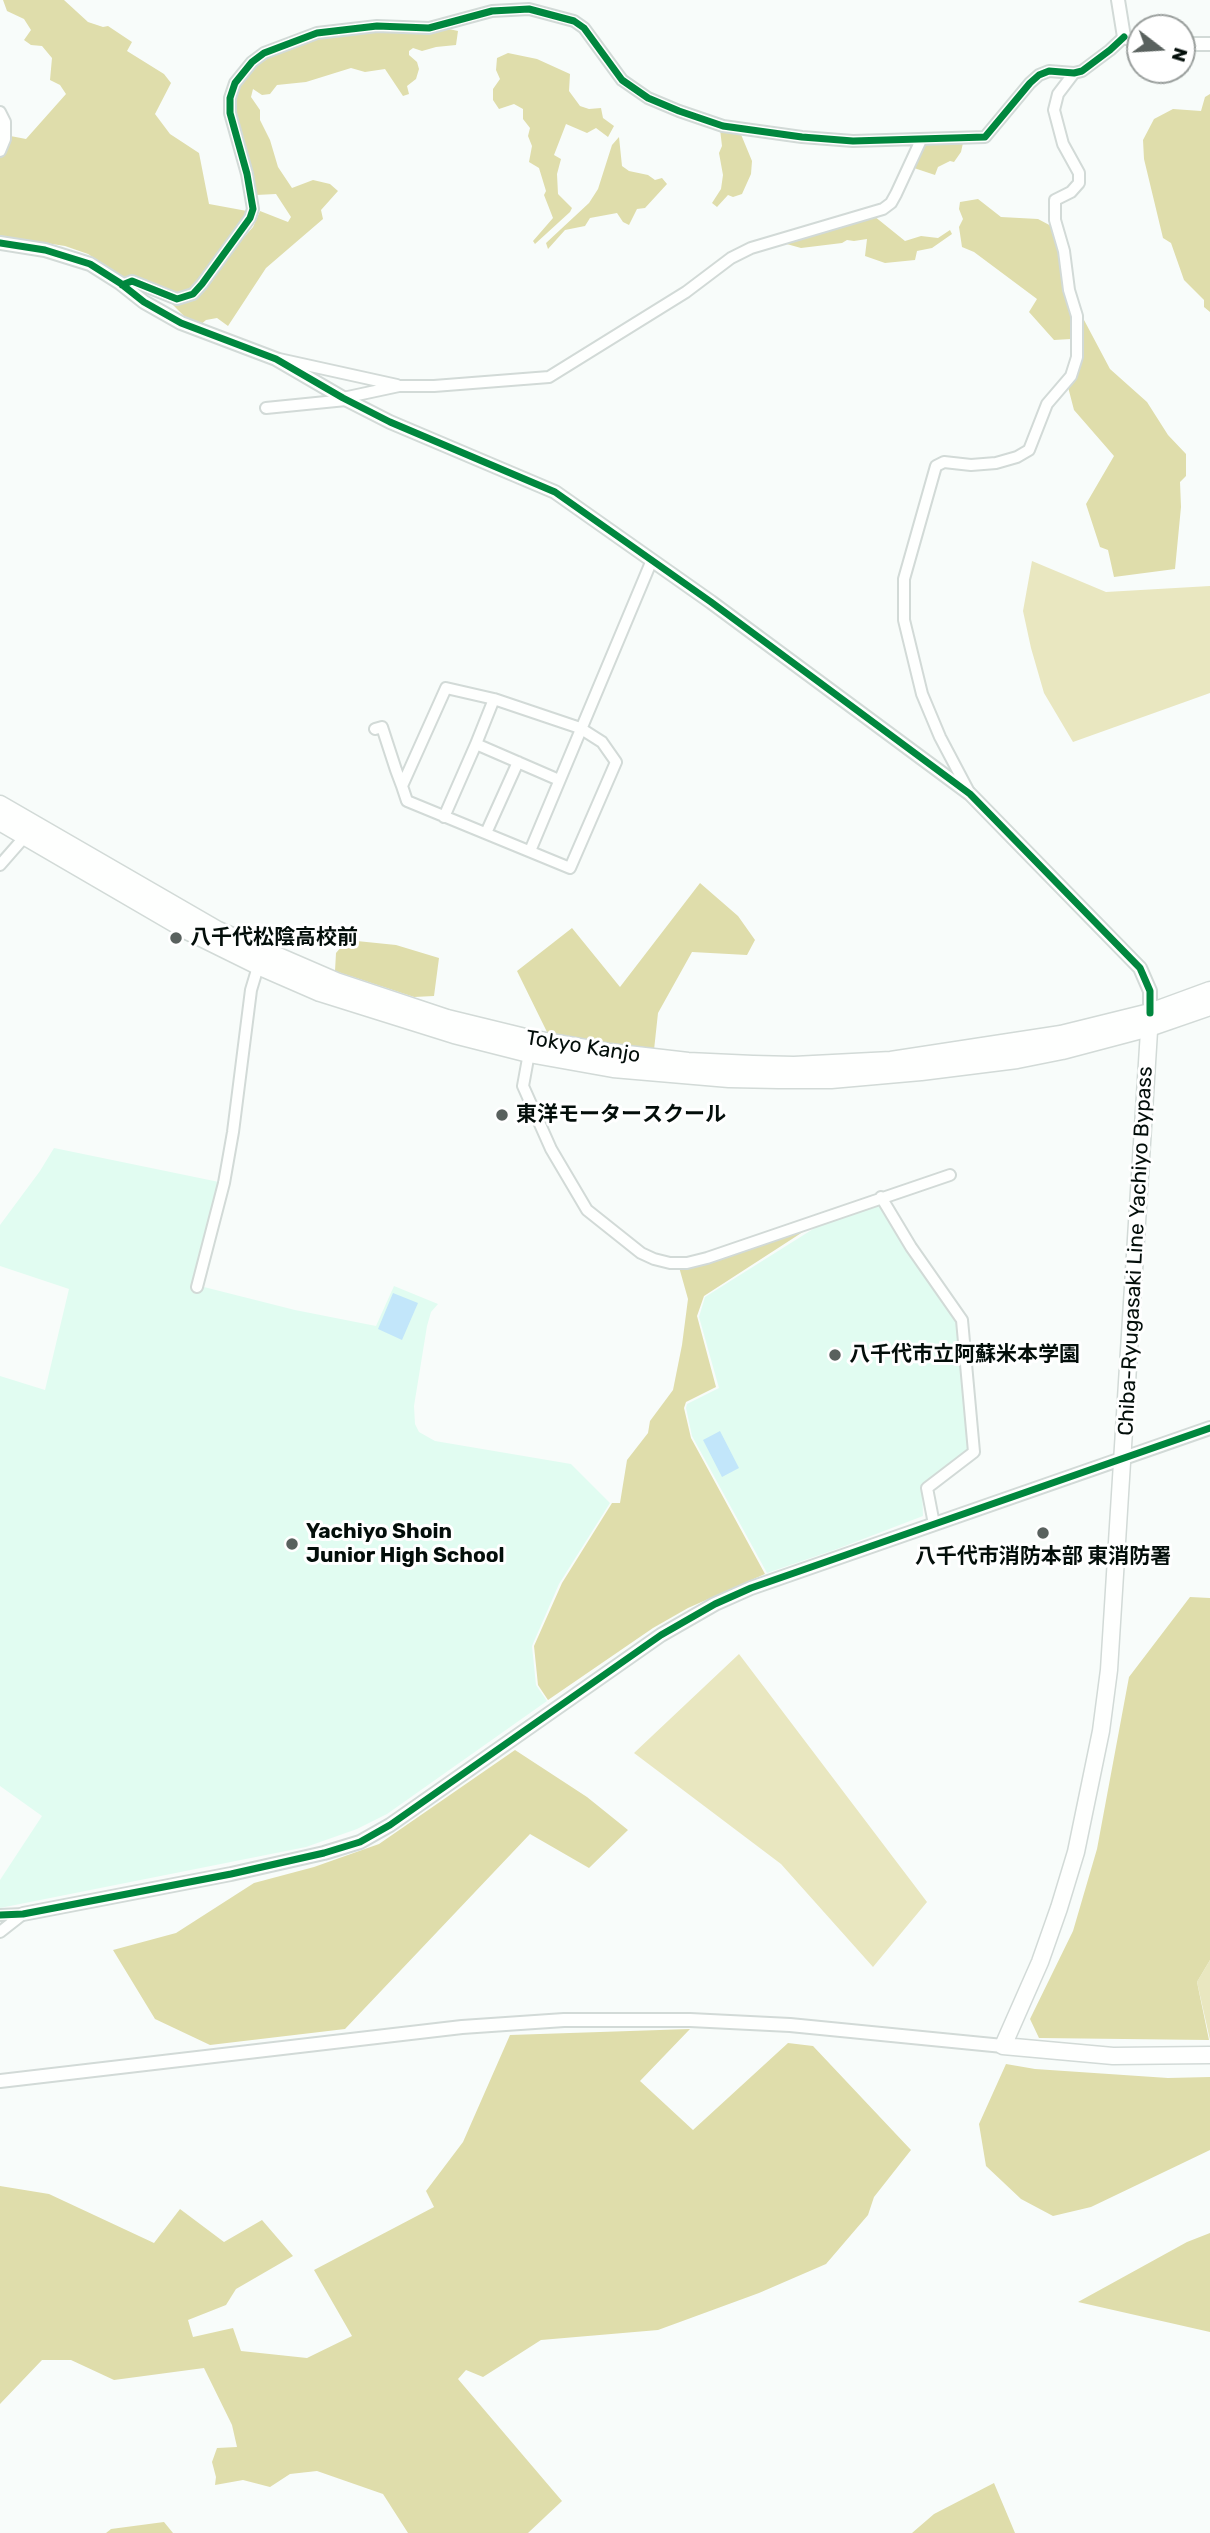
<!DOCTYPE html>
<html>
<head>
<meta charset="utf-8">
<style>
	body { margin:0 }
	#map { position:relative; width:1210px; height:2533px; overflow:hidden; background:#f8fcfa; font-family:Rubik,sans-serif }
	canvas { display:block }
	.north { position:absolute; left:1126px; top:14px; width:70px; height:70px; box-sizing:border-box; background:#fff; border:2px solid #9a9f9d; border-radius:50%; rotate:107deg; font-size:19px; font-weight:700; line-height:28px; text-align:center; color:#030e0a }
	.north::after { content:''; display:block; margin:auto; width:24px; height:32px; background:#59615e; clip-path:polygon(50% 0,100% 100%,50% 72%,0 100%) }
</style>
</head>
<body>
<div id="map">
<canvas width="1210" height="2533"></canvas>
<div class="north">N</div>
</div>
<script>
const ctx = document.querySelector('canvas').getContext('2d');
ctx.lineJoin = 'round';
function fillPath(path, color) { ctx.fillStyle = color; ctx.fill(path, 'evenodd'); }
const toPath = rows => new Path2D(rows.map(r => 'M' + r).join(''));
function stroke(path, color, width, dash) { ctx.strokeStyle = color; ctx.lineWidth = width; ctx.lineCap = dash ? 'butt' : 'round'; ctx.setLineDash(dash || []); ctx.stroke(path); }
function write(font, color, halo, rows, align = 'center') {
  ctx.font = font + ' Rubik,"Noto Sans JP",sans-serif'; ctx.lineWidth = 6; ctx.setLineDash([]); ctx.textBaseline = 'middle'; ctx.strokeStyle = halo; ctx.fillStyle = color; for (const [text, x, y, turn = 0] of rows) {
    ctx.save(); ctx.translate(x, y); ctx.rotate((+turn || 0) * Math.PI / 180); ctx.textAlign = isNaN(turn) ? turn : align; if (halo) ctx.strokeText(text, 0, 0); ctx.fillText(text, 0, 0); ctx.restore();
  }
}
const built = toPath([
	[54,1148,219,1182,192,1284,295,1310,376,1326,394,1286,438,1304,431,1312,427,1326,414,1406,415,1424,419,1432,435,1441,571,1464,610,1503,559,1584,532,1646,536,1685,547,1701,387,1814,357,1829,306,1847,0,1908,0,1880,42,1816,0,1786,0,1376,45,1390,69,1289,0,1266,0,1225,40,1171],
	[879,1202,958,1322,970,1450,922,1486,923,1516,837,1549,767,1573,692,1436,686,1408,687,1404,719,1388,699,1317,705,1297,821,1224]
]);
const green = toPath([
	[1032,561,1106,592,1210,586,1210,693,1073,742,1044,693,1031,648,1023,611],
	[739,1654,927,1902,873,1967,781,1864,634,1753],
	[1210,1960,1210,2040,1197,1982]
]);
const forest = toPath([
	[3,0,64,0,88,22,103,27,108,26,132,42,127,51,164,74,171,83,155,114,170,134,199,153,209,204,247,211,229,241,238,244,253,227,260,211,288,222,291,217,276,194,256,195,235,117,238,83,257,62,266,60,271,54,326,35,380,30,437,31,449,29,458,31,456,45,436,47,422,51,413,48,409,51,409,55,417,62,419,69,416,79,407,86,409,94,403,96,385,69,365,72,351,68,306,82,277,85,270,94,262,95,253,89,251,97,260,110,260,120,270,140,278,167,292,188,313,180,330,184,338,191,321,210,323,219,266,268,228,326,217,318,206,320,199,326,190,322,169,301,122,277,88,254,65,246,0,236,0,134,26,139,66,94,60,85,50,80,52,58,42,46,31,45,24,40,31,30,24,19,7,11],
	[508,53,537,59,570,74,569,91,580,106,589,109,601,108,603,118,614,126,608,137,596,128,587,133,566,124,554,155,561,159,557,174,558,194,572,208,570,212,535,244,533,241,553,218,544,195,546,191,539,168,529,162,532,146,528,136,530,128,523,119,523,109,514,104,499,109,493,100,493,89,500,79,496,70,497,58],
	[1210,94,1210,312,1204,307,1204,300,1184,280,1171,243,1163,238,1144,159,1143,140,1154,119,1173,109,1201,111,1205,97],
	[720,129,740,132,752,161,751,174,742,194,733,197,728,195,717,207,712,203,721,189,723,175,719,153,722,146],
	[619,137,622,166,629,171,648,175,655,180,662,178,667,184,645,208,637,209,629,225,623,222,617,213,590,218,585,226,565,230,548,249,546,243,589,203,598,189,612,145],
	[963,143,961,152,954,162,950,161,938,167,935,175,914,168,925,144],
	[978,199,1001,217,1038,219,1055,228,1066,286,1110,369,1147,402,1168,435,1186,454,1186,476,1180,482,1181,507,1175,569,1114,577,1108,550,1100,547,1086,504,1114,456,1074,410,1068,387,1078,342,1071,339,1054,340,1029,312,1037,299,974,252,962,247,959,227,963,219,959,209,960,202],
	[874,216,905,241,921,236,938,238,950,230,952,234,932,248,917,251,915,260,885,263,865,256,867,239,854,241,847,240,842,243,801,248,783,243],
	[700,883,738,916,755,940,747,955,692,952,658,1013,654,1050,570,1039,547,1032,517,971,572,928,620,987],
	[347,940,396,945,439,958,434,996,414,997,335,971,336,953],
	[809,1228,704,1296,697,1316,716,1387,686,1402,684,1408,691,1438,765,1574,688,1608,653,1628,548,1700,538,1685,534,1646,562,1583,612,1503,620,1503,627,1460,648,1433,650,1421,673,1390,682,1345,688,1299,679,1267],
	[1190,1597,1210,1598,1210,1960,1197,1982,1209,2040,1039,2038,1030,2019,1073,1931,1097,1849,1129,1677],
	[515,1750,587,1797,628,1830,589,1868,530,1834,345,2029,210,2045,155,2019,113,1950,176,1933,254,1883,314,1867,379,1844],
	[690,2029,640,2081,693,2130,788,2043,813,2046,911,2150,874,2197,868,2215,826,2264,759,2293,658,2330,541,2340,483,2377,466,2370,458,2379,562,2501,528,2533,408,2533,383,2494,317,2471,290,2474,270,2487,243,2480,215,2485,216,2477,212,2462,217,2448,237,2447,232,2425,204,2368,114,2380,71,2360,42,2360,0,2404,0,2186,49,2194,154,2243,180,2209,224,2242,262,2220,293,2256,236,2289,226,2305,188,2320,193,2337,233,2328,241,2351,307,2358,352,2336,314,2270,434,2207,426,2191,463,2142,510,2035],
	[1006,2064,1035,2069,1168,2078,1210,2077,1210,2150,1091,2207,1053,2216,1021,2199,986,2166,979,2124],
	[1210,2233,1210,2332,1078,2302,1187,2242],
	[994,2483,1015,2533,912,2533,934,2514],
	[164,2522,173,2533,106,2533,111,2529]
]);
const water = toPath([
	[393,1293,418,1303,402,1340,378,1329],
	[720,1431,739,1468,722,1477,703,1440]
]);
const minor = toPath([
	[0,112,5,122,5,139,0,151],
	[122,285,132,281,177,299,193,294,202,284,250,218,253,209,247,174,230,113,230,98,235,83,252,62,264,53,317,33,377,26,429,28,492,11,529,9,574,21,584,28,622,80,648,98,679,111,723,126,802,137,853,141,985,137,1030,83,1039,75,1049,71,1074,73,1082,71,1110,50,1124,37],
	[279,359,397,385],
	[343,398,399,386,434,386,549,377,686,292,731,258,751,248,883,209,891,203,896,194,921,140],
	[266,408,346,400],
	[494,699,476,744,559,780],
	[375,729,382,727,396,770,402,786,407,801,570,868,616,762,602,742,580,728,494,699,446,688,402,786],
	[969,792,940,737,922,694,904,620,904,579,936,466,944,462,971,465,996,463,1017,457,1029,450,1047,404,1071,376,1077,357,1077,316,1069,290,1064,251,1055,220,1055,200,1071,192,1079,183,1079,173,1063,144,1054,110,1058,94,1074,73],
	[444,817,476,744],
	[486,833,518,762],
	[530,851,652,560],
	[0,865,28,833],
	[529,1053,523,1086,551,1149,587,1210,641,1253,654,1259,670,1263,687,1263,707,1258,950,1175],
	[881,1197,911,1247,962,1320,974,1452,927,1488,934,1524],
	[197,1287,224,1183,233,1132,251,990,260,960],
	[0,1915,23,1914],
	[0,1932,23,1914]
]);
const tertiary = toPath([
	[1118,0,1124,37,1140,42],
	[1182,44,1210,44],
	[0,243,45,250,90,264,120,283,144,302,181,323,276,359,343,398,390,422,555,492,711,602,970,794,1140,968,1150,991,1150,1013],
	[23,1914,231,1874,324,1853,360,1842,390,1825,661,1635,715,1604,751,1588,1210,1428],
	[0,2081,462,2027,564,2020,690,2020,790,2025,1003,2046]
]);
const primary = toPath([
	[1150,1015,1109,1670,1101,1731,1076,1852,1059,1908,1040,1962,1003,2046,1113,2056,1210,2055]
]);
const trunk = toPath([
	[0,805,218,931,336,982,447,1019,529,1039,610,1053,688,1062,753,1065,794,1066,891,1061,1061,1035,1150,1013,1210,991],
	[0,821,187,930,258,965,320,992,454,1034,529,1053,613,1068,729,1078,779,1079,831,1079,921,1071,1017,1059,1062,1050,1149,1027,1210,1006]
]);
const cycleway = toPath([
	[0,243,45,250,90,264,120,283,144,302,181,323,276,359,343,398,390,422,555,492,711,602,970,794,1140,968,1150,991,1150,1013],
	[122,285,132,281,177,299,193,294,202,284,250,218,253,209,247,174,230,113,230,98,235,83,252,62,264,53,317,33,377,26,429,28,492,11,529,9,574,21,584,28,622,80,648,98,679,111,723,126,802,137,853,141,985,137,1030,83,1039,75,1049,71,1074,73,1082,71,1110,50,1124,37],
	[0,1915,23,1914,231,1874,324,1853,360,1842,390,1825,661,1635,715,1604,751,1588,1210,1428]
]);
const markers = [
	[176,938,7,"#59615e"],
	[502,1115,7,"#59615e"],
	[835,1355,7,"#59615e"],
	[1043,1533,7,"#59615e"],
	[292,1544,7,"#59615e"]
];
const poiNames = [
	["八千代松陰高校前",190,938],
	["東洋モータースクール",516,1115],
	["八千代市立阿蘇米本学園",849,1355],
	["Yachiyo Shoin",306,1532],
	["Junior High School",306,1556],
	["八千代市消防本部 東消防署",1043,1557,"center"]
];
const streetNames = [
	["Tokyo Kanjo",583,1047,9],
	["Chiba-Ryugasaki Line Yachiyo Bypass",1136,1251,-87]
];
fillPath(built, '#e1fcf1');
fillPath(green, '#e9e7c0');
fillPath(forest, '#dfddab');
fillPath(water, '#c2e6fa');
stroke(minor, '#d2dad7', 14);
stroke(tertiary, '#d2dad7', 16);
stroke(primary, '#d2dad7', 19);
stroke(trunk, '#d2dad7', 21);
stroke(minor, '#fefffe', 10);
stroke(tertiary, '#fefffe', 12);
stroke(primary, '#fefffe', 16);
stroke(trunk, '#fefffe', 18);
stroke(cycleway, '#00873e', 7);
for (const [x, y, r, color] of markers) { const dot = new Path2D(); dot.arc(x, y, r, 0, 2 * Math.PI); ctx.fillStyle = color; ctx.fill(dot); stroke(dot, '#fff', 2.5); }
write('bold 21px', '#030e0a', '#fff', poiNames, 'left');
write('21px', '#030e0a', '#fff', streetNames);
</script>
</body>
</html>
